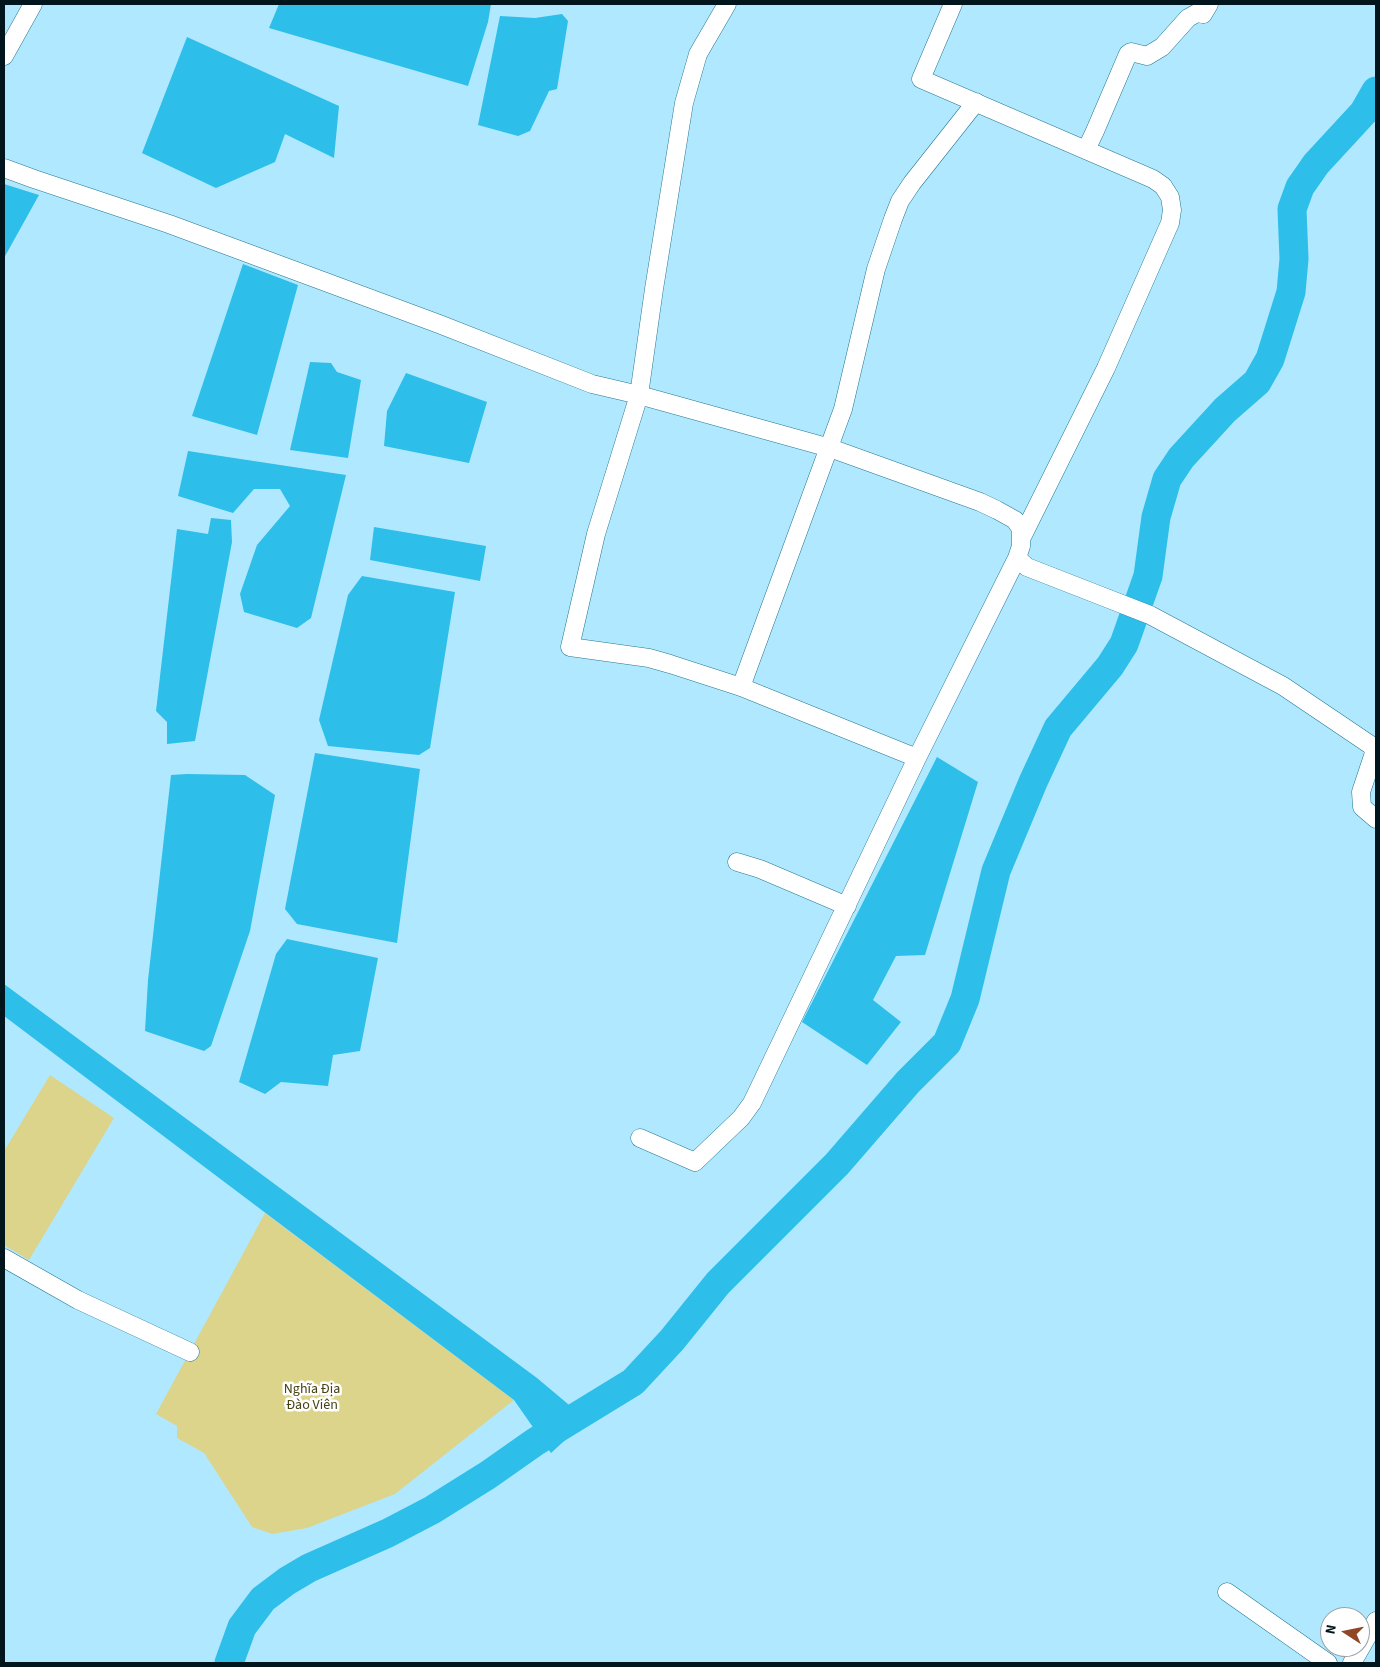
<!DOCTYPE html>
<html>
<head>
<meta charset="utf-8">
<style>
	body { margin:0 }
	#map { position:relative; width:1380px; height:1667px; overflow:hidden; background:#b0e9ff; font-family:"Source Sans 3",sans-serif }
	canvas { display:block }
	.frame { position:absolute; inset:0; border:5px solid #01151d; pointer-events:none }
	.north { position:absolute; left:1320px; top:1607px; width:50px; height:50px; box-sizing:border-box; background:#fff; border:1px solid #99a1a5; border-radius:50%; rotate:281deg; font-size:14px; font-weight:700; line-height:20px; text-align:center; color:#01151d }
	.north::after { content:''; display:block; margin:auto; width:18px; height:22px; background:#8f4726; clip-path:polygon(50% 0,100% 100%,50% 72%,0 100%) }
</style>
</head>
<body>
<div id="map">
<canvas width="1380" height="1667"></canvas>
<div class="frame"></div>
<div class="north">N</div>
</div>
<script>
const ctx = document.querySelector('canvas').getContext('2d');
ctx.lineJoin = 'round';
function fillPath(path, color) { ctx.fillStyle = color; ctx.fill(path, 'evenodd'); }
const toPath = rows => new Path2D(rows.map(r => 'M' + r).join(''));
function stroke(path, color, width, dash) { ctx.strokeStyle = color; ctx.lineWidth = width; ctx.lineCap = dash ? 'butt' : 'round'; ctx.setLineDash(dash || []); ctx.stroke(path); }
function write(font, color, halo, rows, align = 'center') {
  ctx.font = font + ' "Source Sans 3",sans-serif'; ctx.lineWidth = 5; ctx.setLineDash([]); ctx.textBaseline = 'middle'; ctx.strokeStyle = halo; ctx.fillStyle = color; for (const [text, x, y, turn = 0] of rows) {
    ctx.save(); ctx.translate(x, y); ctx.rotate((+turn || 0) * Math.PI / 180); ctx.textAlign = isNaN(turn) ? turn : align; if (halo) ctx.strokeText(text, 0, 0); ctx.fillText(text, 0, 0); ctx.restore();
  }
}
const green = toPath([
	[50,1075,114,1118,29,1260,4,1245,4,1151],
	[265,1213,514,1400,395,1494,307,1528,272,1534,252,1527,204,1453,177,1438,177,1426,156,1414]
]);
const water = toPath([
	[279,4,491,4,488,22,468,86,269,28],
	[562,14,568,21,557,89,549,91,530,131,518,136,478,125,500,16,535,18],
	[187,37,339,106,334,158,285,134,275,162,216,188,142,153],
	[4,184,39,195,4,258],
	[243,264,298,285,257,435,192,416],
	[310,362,331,363,337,372,361,380,348,458,290,450],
	[406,373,487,402,469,463,384,446,387,411],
	[188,451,346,475,311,618,297,628,244,612,240,594,257,545,290,506,280,489,254,489,233,513,178,496],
	[211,518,231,520,232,542,195,741,167,744,167,722,156,711,177,529,208,534],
	[374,527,486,546,480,581,370,560],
	[362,576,455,592,430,748,419,755,328,746,319,720,348,595],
	[315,753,420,769,397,943,297,924,285,909],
	[937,757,978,782,925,955,896,956,873,1000,901,1022,867,1065,802,1022],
	[187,774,245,775,275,795,250,931,211,1046,204,1051,145,1031,148,980,171,775],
	[287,939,378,958,360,1051,333,1055,328,1086,281,1082,265,1094,239,1082,276,954],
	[4,984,537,1378,587,1420,551,1453,514,1400,4,1016]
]);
const river = toPath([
	[229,1663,242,1627,263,1599,287,1581,309,1568,388,1533,432,1510,488,1475,535,1442,633,1382,672,1340,718,1283,837,1164,908,1082,947,1043,965,999,996,871,1033,782,1058,728,1110,666,1124,644,1148,576,1156,517,1167,479,1181,458,1225,410,1257,382,1270,359,1291,292,1294,259,1292,209,1300,187,1316,164,1364,112,1376,91]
]);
const street = toPath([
	[727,4,698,54,684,103,654,289,639,395,596,534,570,647,649,658,670,664,741,687,917,758],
	[953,4,921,79,1153,179,1163,186,1170,197,1172,210,1170,223,1106,368,1022,537],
	[4,56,33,4],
	[1086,150,1095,131,1128,54,1131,52,1147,56,1162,47,1188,18,1197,13,1203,14,1209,4],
	[4,168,34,179,169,224,439,324,592,384,639,395,830,448,980,502,997,510,1015,520,1021,529,1021,546,1017,558,1027,567,1150,615,1283,686,1372,746,1374,753,1361,792,1362,807,1376,819],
	[741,687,843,409,876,269,893,219,900,201,912,183,976,102],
	[737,862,760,869,847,906],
	[640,1138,695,1162,741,1118,752,1103,917,758,1017,558],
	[4,1258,78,1300,190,1352],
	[1227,1592,1328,1663],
	[1352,1663,1376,1621]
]);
const parkNames = [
	["Nghĩa Địa",312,1390],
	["Đào Viên",312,1406]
];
fillPath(green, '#dbd48a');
fillPath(water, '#2dbeea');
stroke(river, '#2dbeea', 29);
stroke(street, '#247791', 19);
stroke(street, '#fff', 18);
write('14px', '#464214', '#fff', parkNames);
</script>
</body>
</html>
